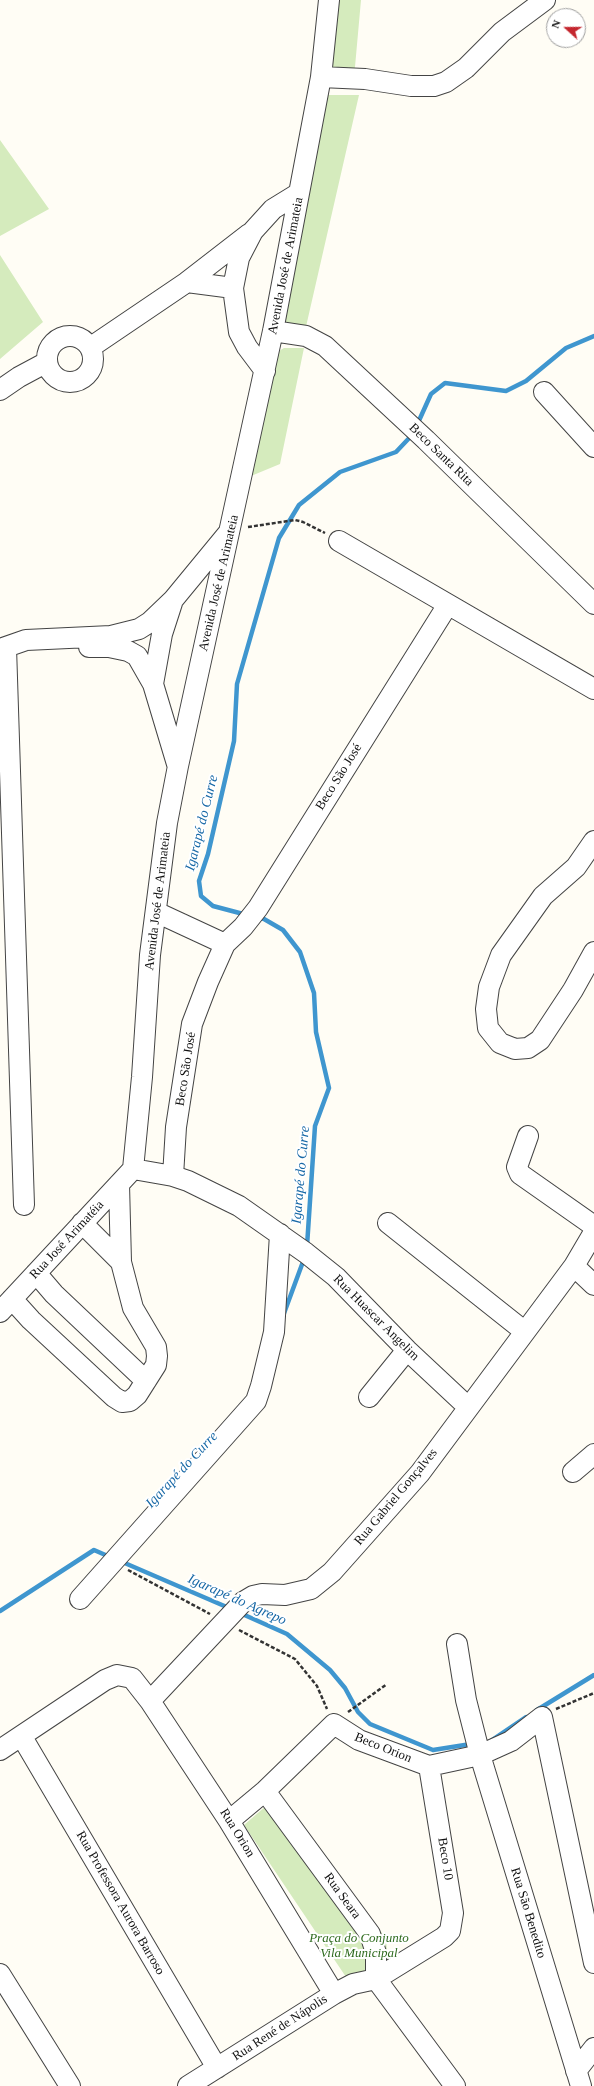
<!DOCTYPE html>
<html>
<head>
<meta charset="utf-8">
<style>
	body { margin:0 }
	#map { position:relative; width:594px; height:2086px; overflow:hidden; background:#fffdf5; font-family:"Times New Roman",serif }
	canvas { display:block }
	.north { position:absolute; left:546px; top:8px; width:40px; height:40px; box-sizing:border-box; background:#fff; border:1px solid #a0a0a0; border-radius:50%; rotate:291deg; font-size:11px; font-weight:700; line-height:16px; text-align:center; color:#111 }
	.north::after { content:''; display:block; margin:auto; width:14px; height:18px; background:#c4262e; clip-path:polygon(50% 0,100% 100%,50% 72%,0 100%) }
</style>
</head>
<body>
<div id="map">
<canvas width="594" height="2086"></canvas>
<div class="north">N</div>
</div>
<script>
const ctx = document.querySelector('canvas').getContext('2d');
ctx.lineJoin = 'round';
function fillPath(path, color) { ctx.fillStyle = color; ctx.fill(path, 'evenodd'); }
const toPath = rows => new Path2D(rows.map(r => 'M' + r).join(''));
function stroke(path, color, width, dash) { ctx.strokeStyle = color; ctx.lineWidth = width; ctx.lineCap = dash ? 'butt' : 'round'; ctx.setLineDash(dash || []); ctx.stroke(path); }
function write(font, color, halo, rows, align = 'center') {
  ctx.font = font + ' "Times New Roman",serif'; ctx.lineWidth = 4; ctx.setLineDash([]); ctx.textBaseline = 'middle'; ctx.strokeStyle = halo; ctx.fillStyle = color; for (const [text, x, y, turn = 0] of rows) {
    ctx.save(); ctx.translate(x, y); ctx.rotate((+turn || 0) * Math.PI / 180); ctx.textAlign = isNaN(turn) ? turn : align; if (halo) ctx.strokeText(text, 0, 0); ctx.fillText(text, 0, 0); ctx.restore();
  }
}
const green = toPath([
	[333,0,361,0,354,78,326,77],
	[323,95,359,95,305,331,278,326],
	[0,140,49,209,0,236],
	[0,255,43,322,0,359],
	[284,348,304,348,280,464,251,476,277,352],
	[274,1799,386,1938,389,1976,348,1980,244,1825]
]);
const stream = toPath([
	[417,425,431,394,445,383,506,391,526,381,566,348,594,336],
	[247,915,213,906,201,896,199,881,208,854,234,741,237,684,279,538,299,505,340,472,396,452,413,434],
	[258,917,264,919,283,930,300,952,314,993,316,1032,329,1088,315,1126,307,1246],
	[283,1316,304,1259],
	[120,1561,229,1608],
	[0,1611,94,1550,110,1557],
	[240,1613,287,1634,330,1670,345,1688,358,1712,370,1724,433,1750,471,1744],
	[537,1710,594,1675],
	[492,1740,526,1717]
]);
const path = toPath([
	[248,527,295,520,303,522,325,533],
	[128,1570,210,1614],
	[239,1630,295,1659,317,1686,327,1709],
	[556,1709,594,1693],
	[348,1712,387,1684]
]);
const minor = toPath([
	[321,77,365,79,411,86,434,86,446,82,466,68,502,32,545,0],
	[187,282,249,234],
	[273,331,306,336,325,346,426,440,594,604],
	'47 359a23 23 0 1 1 46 0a23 23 0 1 1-46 0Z',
	[91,347,187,282,233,288],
	[265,371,247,347,239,332,233,288,239,258,253,231,273,209,299,193],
	[0,390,19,377,47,362],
	[544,392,594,447],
	[339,541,594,689],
	[6,647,24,1205],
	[89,647,109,647,128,651,137,656,153,684,177,764],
	[0,649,26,640,111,636,139,629,150,622,173,600,229,532],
	[153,684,162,634,172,603],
	[594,841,576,867,543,896,501,955,489,987,486,1009,488,1028,500,1043,515,1049,528,1048,540,1040,573,990,594,952],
	[156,912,225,944],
	[528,1136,517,1167,520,1174,594,1226],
	[133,1169,142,1077,150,955,167,823,178,766,273,331,321,77,329,0],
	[133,1169,173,1176,188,1181,239,1206,306,1253,336,1277,407,1350,468,1407],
	[173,1176,176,1127,192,1024,208,982,225,944,243,927,258,908,447,606],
	[119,1184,121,1262],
	[388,1223,524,1331],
	[574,1266,594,1285],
	[36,1273,54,1294,146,1381],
	[12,1299,31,1320,114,1397,122,1402,130,1401,137,1395,156,1365,157,1356,156,1347,133,1308,121,1262,82,1223],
	[0,1312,133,1169],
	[369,1397,407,1350],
	[573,1472,594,1454],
	[80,1599,256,1401,261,1386,274,1332,280,1234],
	[457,1644,466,1700,480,1755,581,2086],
	[150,1701,243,1602,253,1596,262,1594,285,1595,311,1589,332,1572,420,1473,574,1266,594,1232],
	[22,1737,217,2068],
	[0,1750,105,1680,117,1675,132,1678,150,1701,229,1821,334,1994],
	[265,1791,370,1934,376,1953,376,1979,455,2086],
	[229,1821,265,1791,334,1724,359,1740,429,1766,480,1755,511,1741,542,1717,594,1963],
	[0,1974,70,2086],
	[576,2071,594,2048],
	[188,2086,334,1994,353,1984,376,1979,444,1937,450,1931,453,1913,429,1766]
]);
const streetNames = [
	["Avenida José de Arimateia",286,266,-79],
	["Beco Santa Rita",441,455,44],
	["Avenida José de Arimateia",219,583,-77],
	["Beco São José",339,777,-58],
	["Avenida José de Arimateia",158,901,-83],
	["Beco São José",186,1069,-81],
	["Rua José Arimatéia",67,1240,-47],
	["Rua Huascar Angelim",376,1318,45],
	["Rua Gabriel Gonçalves",396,1497,-50],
	["Beco Orion",383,1748,22],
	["Rua Orion",237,1833,58],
	["Beco 10",445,1859,81],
	["Rua Seara",342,1896,54],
	["Rua Professora Aurora Barroso",120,1903,60],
	["Rua São Benedito",528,1913,73],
	["Rua René de Nápolis",280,2028,-33]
];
const parkNames = [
	["Praça do Conjunto",359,1939],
	["Vila Municipal",359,1954]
];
const waterNames = [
	["Igarapé do Curre",202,823,-76],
	["Igarapé do Curre",301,1175,-85],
	["Igarapé do Curre",182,1470,-47],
	["Igarapé do Agrepo",237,1600,24]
];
fillPath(green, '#d5ebbd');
stroke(stream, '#3f96cf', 4.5);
stroke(minor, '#444', 22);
stroke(path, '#333', 2.5, [4, 2]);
stroke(minor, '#fff', 20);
write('13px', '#111', '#fff', streetNames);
write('italic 13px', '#2f6b1f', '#fff', parkNames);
write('italic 14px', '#1768a6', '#fff', waterNames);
</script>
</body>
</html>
